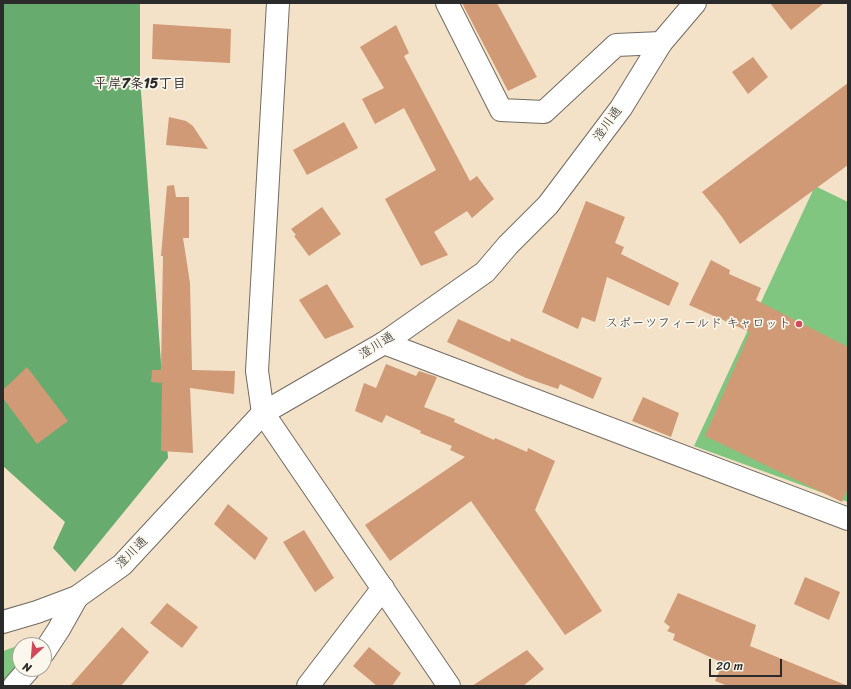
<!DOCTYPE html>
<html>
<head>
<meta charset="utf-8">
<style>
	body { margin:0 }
	#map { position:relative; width:851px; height:689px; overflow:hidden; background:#f4e2c8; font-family:Sriracha,sans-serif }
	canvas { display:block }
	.frame { position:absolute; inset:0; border:4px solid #2b2b2b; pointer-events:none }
	.north { position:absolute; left:12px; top:637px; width:40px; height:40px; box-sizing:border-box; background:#fbf7ec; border:1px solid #a8a59f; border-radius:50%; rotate:206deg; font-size:11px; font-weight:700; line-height:16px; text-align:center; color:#2b2b2b }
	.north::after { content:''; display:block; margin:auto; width:14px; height:18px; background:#d1495b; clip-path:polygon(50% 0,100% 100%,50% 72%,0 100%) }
	.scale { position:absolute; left:709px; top:659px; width:73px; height:18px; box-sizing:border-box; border:2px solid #2b2b2b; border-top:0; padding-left:5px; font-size:12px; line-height:14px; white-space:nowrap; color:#2b2b2b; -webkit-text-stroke:3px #fbf7ec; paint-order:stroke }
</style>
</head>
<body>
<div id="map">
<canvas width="851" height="689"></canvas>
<div class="frame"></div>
<div class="north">N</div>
<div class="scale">20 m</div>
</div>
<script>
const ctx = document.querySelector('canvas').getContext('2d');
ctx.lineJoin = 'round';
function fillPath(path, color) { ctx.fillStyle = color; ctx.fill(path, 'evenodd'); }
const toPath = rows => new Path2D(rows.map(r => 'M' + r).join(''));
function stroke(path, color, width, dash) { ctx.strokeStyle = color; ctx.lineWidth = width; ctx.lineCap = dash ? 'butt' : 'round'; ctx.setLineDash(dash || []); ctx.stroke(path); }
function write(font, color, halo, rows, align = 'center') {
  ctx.font = font + ' Sriracha,"Klee One",sans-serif'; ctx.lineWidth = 3.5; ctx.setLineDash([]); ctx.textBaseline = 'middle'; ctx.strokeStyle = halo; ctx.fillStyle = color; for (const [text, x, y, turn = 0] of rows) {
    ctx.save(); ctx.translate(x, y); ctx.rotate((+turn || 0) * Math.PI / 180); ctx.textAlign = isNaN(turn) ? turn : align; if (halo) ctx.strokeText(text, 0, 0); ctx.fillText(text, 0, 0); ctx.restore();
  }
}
const green = toPath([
	[815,186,848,202,848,502,694,446],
	[37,639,41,641,37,645,20,645,20,665,3,684,3,651]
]);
const forest = toPath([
	[3,3,140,3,140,78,168,458,75,572,53,548,65,522,3,466]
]);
const building = toPath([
	[462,3,497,3,537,77,508,91],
	[770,3,824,3,791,30],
	[153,24,231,29,230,63,152,59],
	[396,25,409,53,404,56,470,181,477,176,494,199,472,218,467,211,434,232,448,255,421,266,385,199,436,170,404,108,375,124,362,99,384,88,360,47],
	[753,57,768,77,748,94,732,72],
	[848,83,848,165,740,244,722,217,702,192],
	[169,117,186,121,193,126,208,149,166,145],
	[344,122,358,148,307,175,293,150],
	[174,185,176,197,189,197,189,238,183,238,190,283,192,370,235,371,234,394,190,388,193,453,161,451,162,383,151,382,152,370,162,370,161,369,163,256,161,256,167,186],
	[586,201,625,217,615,243,624,247,621,254,679,283,669,306,607,277,595,322,582,317,578,329,542,312],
	[322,207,341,234,309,256,294,236,296,235,291,229],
	[711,260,730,270,729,274,761,288,756,300,848,347,848,488,842,502,705,436,750,332,689,305],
	[327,284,354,327,325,339,299,300],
	[458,319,510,342,511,338,602,378,593,399,560,384,558,389,526,378,447,342],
	[386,364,416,376,419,371,437,377,424,407,455,419,454,422,494,440,495,438,527,452,528,448,555,461,535,510,602,611,565,635,471,501,390,561,365,525,465,457,450,450,452,446,420,433,421,431,386,415,382,423,355,411,364,383,376,388],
	[27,367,68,421,37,444,3,398,3,390],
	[643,397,679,413,671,437,632,421],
	[228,504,268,538,255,560,214,524],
	[304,530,334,578,315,592,283,542],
	[805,577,840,592,829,620,794,604],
	[678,593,756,625,750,646,848,686,728,686,715,681,723,663,673,640,675,634,667,631,670,627,664,622],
	[167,603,198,627,182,648,150,623],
	[122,627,149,652,121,686,70,686],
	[369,647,401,673,392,686,377,686,353,666],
	[527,650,544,669,523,686,472,686]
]);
const minor = toPath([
	[278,3,257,371,263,413,449,686],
	[447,3,501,110,544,112,616,45,661,43],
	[384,343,848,519],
	[44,652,59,629,77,597],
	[14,686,29,669],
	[308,686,383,588]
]);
const tertiary = toPath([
	[3,622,37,612,77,597,122,565,263,413,384,343,485,272,508,245,548,205,621,108,661,43,695,3]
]);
const markers = [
	[799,324,4,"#d1495b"]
];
const streetNames = [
	["澄川通",608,124,-54],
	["澄川通",377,346,-32],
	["澄川通",132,553,-45]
];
const poiNames = [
	["スポーツフィールド キャロット",791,324]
];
const neighbourhoodNames = [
	["平岸7条15丁目",140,84]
];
fillPath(green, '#81c680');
fillPath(forest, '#68ab6e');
fillPath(building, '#cf9a75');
stroke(minor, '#716b62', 24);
stroke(tertiary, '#716b62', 24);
stroke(minor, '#fff', 22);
stroke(tertiary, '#fff', 22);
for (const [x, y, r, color] of markers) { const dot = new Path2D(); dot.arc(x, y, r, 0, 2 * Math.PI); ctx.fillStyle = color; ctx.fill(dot); stroke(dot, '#fbf7ec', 1.5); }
write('13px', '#2b2b2b', '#fbf7ec', streetNames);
write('13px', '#2b2b2b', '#fbf7ec', poiNames, 'right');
write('bold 14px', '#2b2b2b', '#fbf7ec', neighbourhoodNames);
</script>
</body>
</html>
